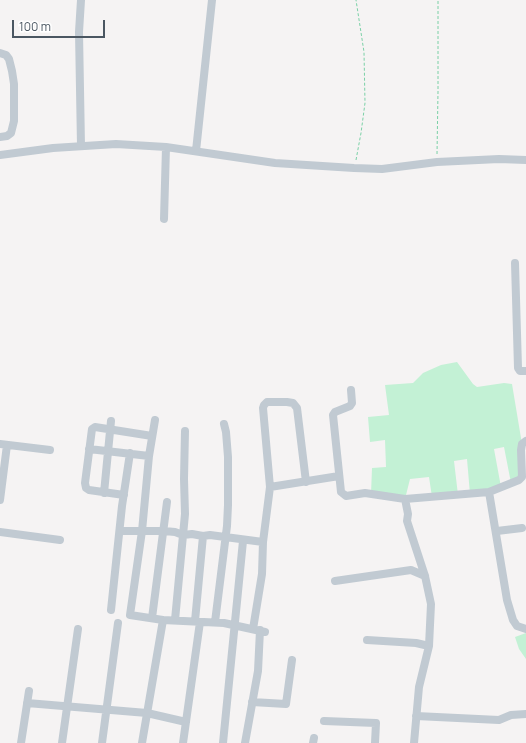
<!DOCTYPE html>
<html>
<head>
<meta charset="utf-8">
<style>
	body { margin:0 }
	#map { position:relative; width:526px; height:743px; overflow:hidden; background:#f5f3f3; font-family:Manrope,sans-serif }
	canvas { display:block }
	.scale { position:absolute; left:12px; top:20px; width:93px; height:18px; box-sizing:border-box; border:2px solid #4a5661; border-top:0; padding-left:5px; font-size:12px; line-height:14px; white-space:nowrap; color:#4a5661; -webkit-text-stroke:3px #fff; paint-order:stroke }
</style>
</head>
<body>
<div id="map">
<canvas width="526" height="743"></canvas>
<div class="scale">100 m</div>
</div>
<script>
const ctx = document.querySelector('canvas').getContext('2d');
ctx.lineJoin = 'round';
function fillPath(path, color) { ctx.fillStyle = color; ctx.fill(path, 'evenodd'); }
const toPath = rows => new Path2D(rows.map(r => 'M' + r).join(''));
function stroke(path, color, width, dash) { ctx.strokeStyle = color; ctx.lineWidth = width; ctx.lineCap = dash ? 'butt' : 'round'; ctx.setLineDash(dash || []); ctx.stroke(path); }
const green = toPath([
	[457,362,473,384,477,387,504,383,512,384,522,444,522,472,511,483,504,447,494,449,501,487,470,494,467,459,454,461,458,495,432,497,429,477,410,479,405,499,371,494,372,468,386,467,385,440,370,442,368,417,389,415,385,385,413,383,423,373,441,365],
	[526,633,526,659,519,649,515,637]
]);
const path = toPath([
	[437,154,438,92,438,0],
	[356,160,361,133,365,103,364,52,356,0]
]);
const minor = toPath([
	[0,53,6,55,9,59,12,71,14,84,14,121,11,133,7,136,0,137],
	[81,146,79,32,81,0],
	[196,151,212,0],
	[0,155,53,148,116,144,166,147,275,163,354,168,382,169,437,162,499,159,526,160],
	[164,219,166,147],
	[515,263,518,368,520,371,526,371],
	[351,390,352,403,350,406,335,412,333,415,341,492,346,496,365,493,405,499,489,492,519,480,522,477,521,450,522,444,526,441],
	[155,420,149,456,142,531,130,615,163,620,224,623,265,632],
	[0,444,50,450],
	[89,449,149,456],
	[270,487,339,476],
	[489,492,507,600,513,620,517,626,526,629],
	[104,493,111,421],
	[124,495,89,490,86,488,85,483,92,429,95,427,152,436],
	[405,499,408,514,407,521,425,576,431,604,429,646,419,687,414,743],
	[0,500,7,445],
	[120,531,164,531,175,532,183,535,192,534,203,536,210,535,263,542],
	[497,531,522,528],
	[0,532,60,540],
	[335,581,411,570,425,576],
	[111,610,122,506,130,453],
	[152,618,167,502],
	[175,620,185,514,184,479,185,431],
	[195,621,203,536],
	[215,622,227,526,228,505,228,457,226,432,224,424],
	[253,629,262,574,263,542,270,487,263,408,264,405,267,402,287,402,293,403,297,408,306,482],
	[367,640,416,643,429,646],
	[252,702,286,704,292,660],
	[27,703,147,713,186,722],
	[416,716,499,720,511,715,526,714],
	[324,721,376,723,375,743],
	[21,743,29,691],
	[62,743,78,629],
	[102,743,118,623],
	[142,743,163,620],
	[183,743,200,622],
	[223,743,243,541],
	[245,743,258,671,260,630],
	[313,743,314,738]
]);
fillPath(green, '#c3f1d5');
stroke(path, '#7ad0a6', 1, [3, 2]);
stroke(minor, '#c1cad2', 8);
</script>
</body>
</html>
